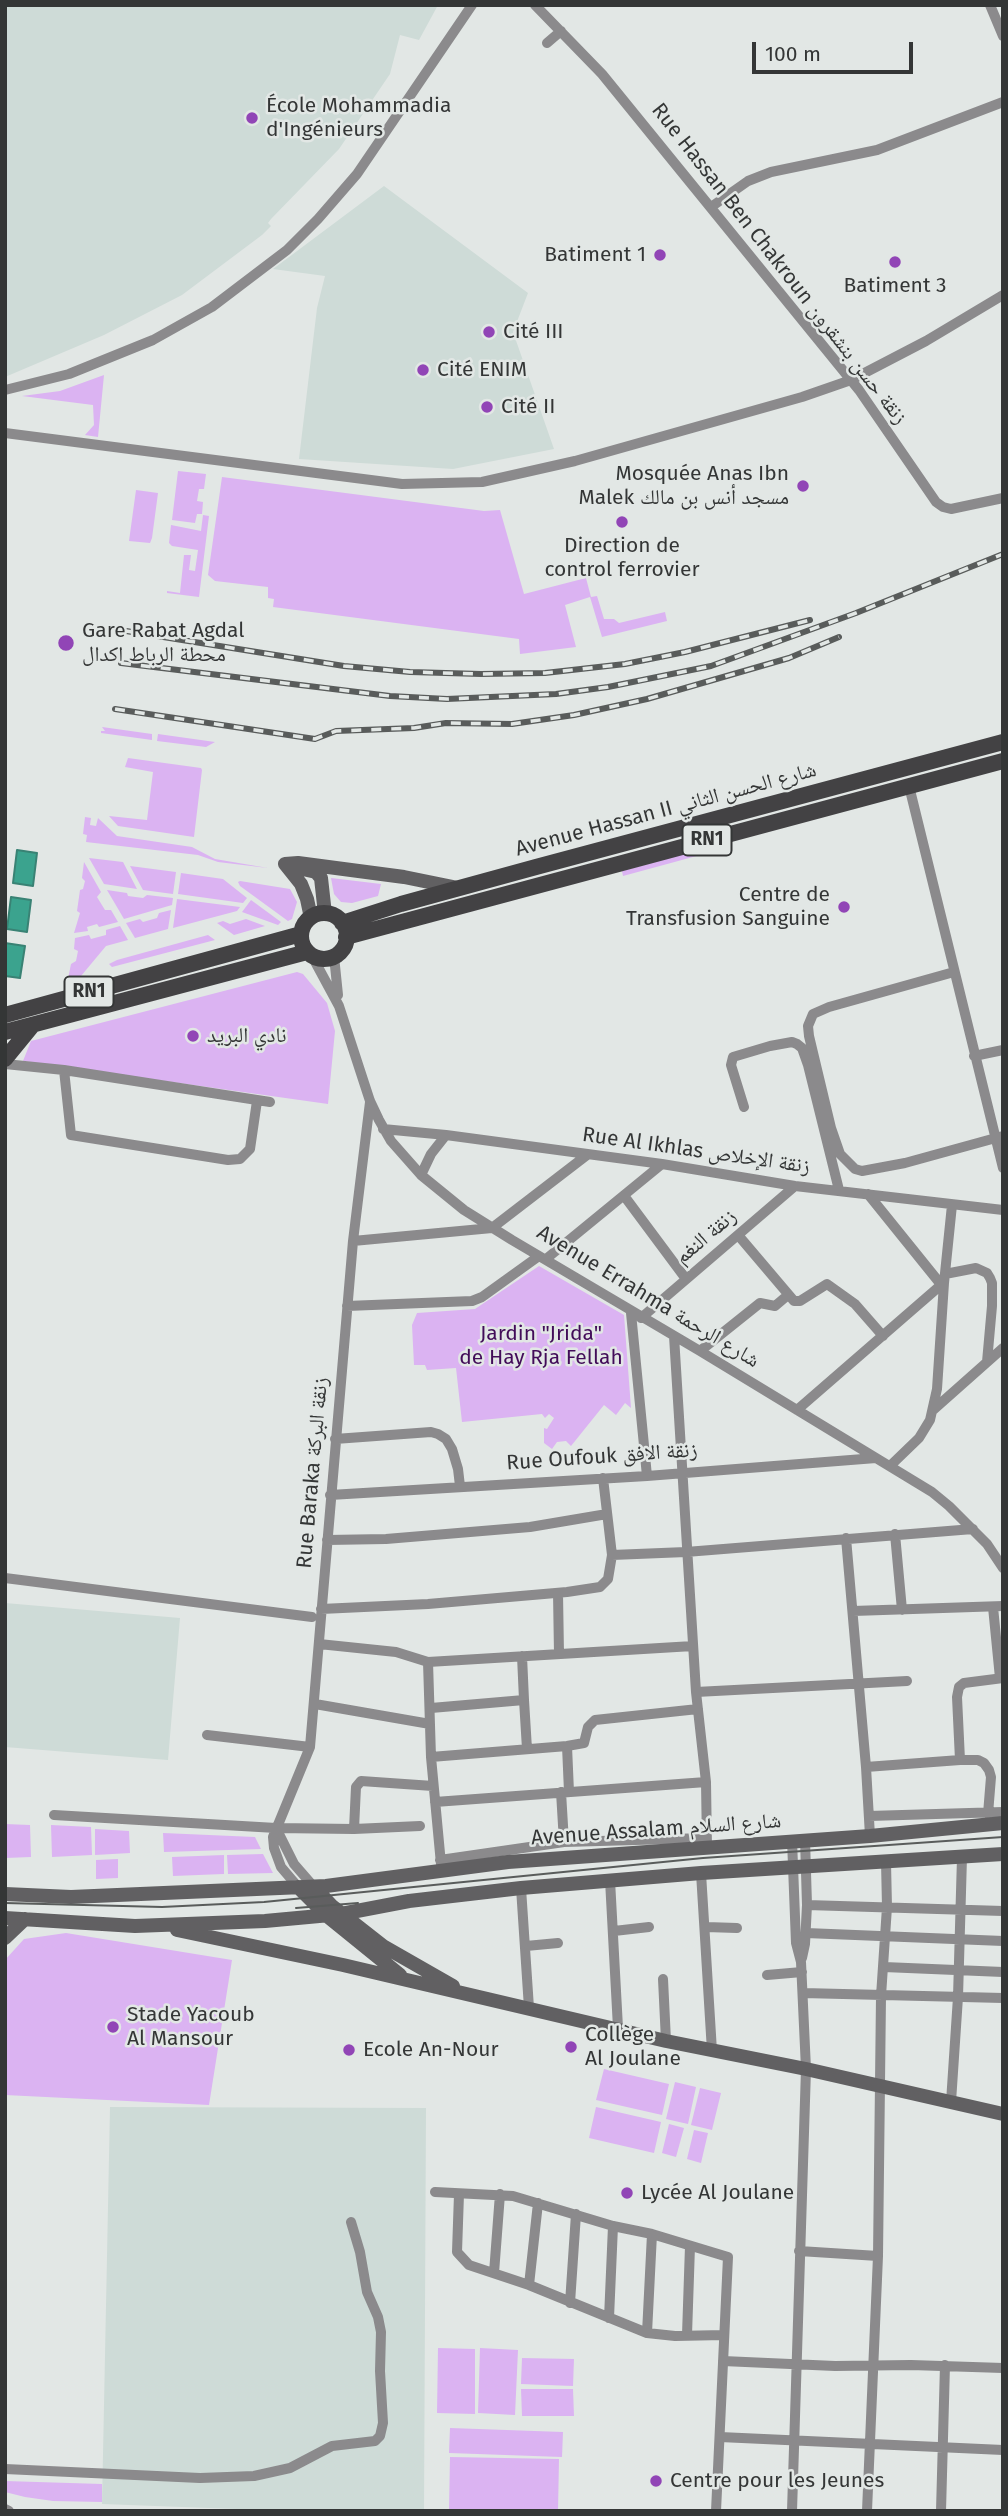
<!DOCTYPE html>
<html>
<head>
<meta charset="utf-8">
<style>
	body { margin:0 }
	#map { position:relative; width:1008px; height:2516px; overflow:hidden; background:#e2e7e5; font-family:"Fira Sans",sans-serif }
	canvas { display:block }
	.frame { position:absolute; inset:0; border:7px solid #343636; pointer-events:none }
	.scale { position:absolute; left:752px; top:42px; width:161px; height:32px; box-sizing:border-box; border:4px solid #343636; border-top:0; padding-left:9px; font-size:21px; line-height:24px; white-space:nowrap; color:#343636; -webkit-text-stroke:5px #e2e7e5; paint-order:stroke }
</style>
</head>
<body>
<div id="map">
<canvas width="1008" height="2516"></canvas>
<div class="frame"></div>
<div class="scale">100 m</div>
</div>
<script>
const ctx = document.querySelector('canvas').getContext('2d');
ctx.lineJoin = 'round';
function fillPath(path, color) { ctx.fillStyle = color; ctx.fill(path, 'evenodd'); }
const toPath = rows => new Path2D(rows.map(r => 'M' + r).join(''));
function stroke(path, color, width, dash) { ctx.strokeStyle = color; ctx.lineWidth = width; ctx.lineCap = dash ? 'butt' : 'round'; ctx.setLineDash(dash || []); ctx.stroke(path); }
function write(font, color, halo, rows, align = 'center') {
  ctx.font = font + ' "Fira Sans","Noto Naskh Arabic",sans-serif'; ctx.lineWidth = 5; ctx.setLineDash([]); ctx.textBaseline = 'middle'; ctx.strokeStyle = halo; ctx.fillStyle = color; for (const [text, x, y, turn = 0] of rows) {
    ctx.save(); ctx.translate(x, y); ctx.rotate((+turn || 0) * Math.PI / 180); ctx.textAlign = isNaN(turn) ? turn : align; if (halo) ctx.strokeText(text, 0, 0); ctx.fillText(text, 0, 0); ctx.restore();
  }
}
const built = toPath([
	[5,5,438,5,419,40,400,35,390,74,339,149,271,219,268,223,271,226,262,235,182,295,104,335,5,377],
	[384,186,528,293,513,332,554,449,453,469,299,459,317,308,325,276,273,269],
	[5,1603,180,1618,168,1760,5,1747],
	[110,2107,426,2108,424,2511,290,2511,102,2504]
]);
const green = toPath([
	[104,375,98,437,85,435,94,425,93,405,22,396,60,391],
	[178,471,206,474,204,489,199,489,197,501,203,502,202,514,197,514,195,523,172,520],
	[222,477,484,511,500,510,524,594,586,578,591,597,597,596,604,619,614,619,619,623,665,612,667,621,602,637,590,597,565,605,576,647,520,654,519,639,273,607,274,599,268,598,268,587,215,581,208,575],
	[136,490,158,493,152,538,150,543,129,541],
	[203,515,209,516,199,597,167,593,167,591,180,593,184,555,191,555,189,570,195,571,198,550,172,546,169,543,171,525,201,531],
	[102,727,152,734,152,740,101,733,101,731,105,731],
	[158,734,215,742,206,747,157,741],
	[128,758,201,768,202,770,194,837,118,826,109,816,147,820,153,772,125,767],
	[85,817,91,818,90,825,96,826,98,818,117,836,192,847,215,859,268,868,218,862,198,855,86,842,87,835,83,834],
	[724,843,726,848,623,876,622,871],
	[89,858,123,862,137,889,104,884],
	[84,862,101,892,97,897,105,910,111,910,118,922,99,927,97,924,87,927,88,931,74,933,80,913,77,911,80,890,83,889,85,881,82,878],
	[130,866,176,872,173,894,143,890],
	[181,873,223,879,247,898,243,903,178,894],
	[331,878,381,884,378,896,352,903,341,902,334,894],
	[240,881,290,889,297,902,292,919,288,921,240,886,238,882],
	[107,890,127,893,128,896,143,898,147,895,173,898,172,905,124,919],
	[177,899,240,907,237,911,173,928],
	[251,900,281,922,278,925,242,912],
	[171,910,168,929,135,938,126,923,140,919,143,922,157,918,159,913],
	[246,919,265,926,234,935,217,923,223,921,230,924],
	[120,926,128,940,106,946,81,976,68,979,71,964,76,961,78,951,74,949,75,938,89,935,91,939,106,935,106,930],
	[208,935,215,940,112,967,109,964,117,960],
	[297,972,303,974,327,1003,335,1031,328,1104,23,1061,31,1041],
	[539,1266,624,1315,631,1408,625,1403,616,1415,604,1405,571,1446,566,1441,557,1442,552,1449,544,1443,544,1428,547,1429,554,1418,549,1414,545,1418,542,1414,462,1422,456,1368,427,1370,425,1365,414,1365,412,1325,417,1313,475,1309],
	[5,1824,30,1825,31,1857,5,1858],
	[51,1825,91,1827,92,1855,52,1857],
	[95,1829,129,1831,130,1853,95,1855],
	[163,1833,255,1837,261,1849,164,1852],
	[263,1854,273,1873,228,1874,227,1855],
	[224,1855,224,1874,173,1876,172,1857],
	[118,1859,118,1878,96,1879,96,1860],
	[66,1933,232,1960,209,2105,5,2095,5,1960,24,1939],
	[604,2069,669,2084,662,2115,596,2100],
	[675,2082,696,2087,688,2124,666,2119],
	[700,2088,721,2093,712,2130,691,2125],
	[596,2107,661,2122,654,2153,589,2138],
	[669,2124,684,2128,676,2157,662,2153],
	[694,2130,708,2133,701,2163,687,2159],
	[438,2348,475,2349,475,2414,437,2413],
	[480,2348,518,2350,515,2415,478,2413],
	[522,2358,574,2359,573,2386,521,2384],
	[521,2389,573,2389,574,2416,522,2416],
	[450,2428,563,2432,562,2457,449,2453],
	[450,2457,559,2459,558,2511,449,2511],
	[5,2481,102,2484,102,2502,53,2501,25,2497,5,2492]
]);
const water = toPath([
	[17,850,37,853,33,886,13,883,17,850],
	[11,897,31,900,27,932,7,929,11,897],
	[5,943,25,946,20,978,5,976,5,943]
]);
const street = toPath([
	[535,5,602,74,859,390,936,502,943,507,951,509,1003,498],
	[990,5,1003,36],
	[547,43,561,31],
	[711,207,748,181,771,172,877,150,1003,102],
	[5,390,69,374,153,340,212,307,287,250,318,219,357,174,472,5],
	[5,433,402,484,482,482,575,461,802,397,851,380,926,341,1003,295],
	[909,786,1003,1168],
	[312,956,339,1006,370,1101,379,1120,391,1141,421,1175,464,1210,512,1240,700,1351,932,1492,949,1506,987,1544,1003,1568],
	[334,956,338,995],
	[954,972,829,1007,813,1014,808,1026,809,1036,831,1128,840,1154,855,1169,862,1171,905,1163,1003,1136],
	[974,1056,1003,1050],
	[5,1064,64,1070,270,1102],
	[64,1070,71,1135,228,1160,240,1159,250,1149,257,1101],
	[744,1107,731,1065,733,1057,770,1046,792,1042,797,1044,802,1048,808,1065,839,1190],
	[383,1129,446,1135,662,1164,795,1186,1003,1210],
	[421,1175,431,1154,446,1135],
	[868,1194,943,1287],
	[625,1197,686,1279],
	[738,1235,794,1301,800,1301,827,1284,855,1304,883,1336],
	[353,1241,492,1228,587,1155],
	[546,1259,662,1164],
	[945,1274,976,1268,987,1273,990,1278,992,1283,992,1306,987,1362],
	[347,1306,472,1301,482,1297,539,1256],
	[631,1313,647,1476],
	[641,1318,795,1186],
	[674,1336,696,1692,706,1782,707,1847],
	[700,1351,760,1303,775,1306,788,1295],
	[797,1410,941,1285],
	[932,1411,1003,1348],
	[335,1439,431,1432,438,1434,446,1439,452,1449,458,1469,460,1486],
	[890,1466,919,1438,930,1420,937,1389,944,1283,952,1205],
	[330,1495,647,1476,876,1458],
	[895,1534,902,1610],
	[846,1538,866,1767,870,1836],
	[327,1540,386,1539,530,1527,607,1514],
	[612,1555,686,1552,973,1529],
	[5,1578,312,1617],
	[558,1593,559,1654],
	[993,1607,1000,1678],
	[321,1609,428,1604,567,1592,600,1587,608,1579,612,1555,603,1478],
	[853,1611,1003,1606],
	[319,1644,396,1652,428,1662,693,1646],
	[522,1656,524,1700],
	[428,1662,431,1757,441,1864],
	[696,1692,907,1681],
	[315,1704,430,1724],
	[431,1708,524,1700,527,1749],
	[207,1735,310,1747],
	[567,1746,569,1792],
	[431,1757,567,1746,584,1743,588,1727,595,1720,698,1709],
	[866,1767,960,1760],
	[561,1792,564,1842],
	[435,1802,706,1782],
	[988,1814,991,1777,989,1770,984,1763,978,1760,960,1760,957,1697,959,1687,964,1683,1003,1678],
	[54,1815,276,1828,354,1829,420,1826],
	[869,1816,1003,1812],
	[276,1828,294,1864,314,1887],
	[354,1829,356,1787,361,1781,433,1786],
	[440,1860,564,1842,706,1838],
	[701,1873,712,2051],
	[610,1880,618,2028],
	[298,1887,281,1867,274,1848,273,1837,310,1747,353,1241,370,1102],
	[521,1888,529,2008],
	[807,1905,1003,1911],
	[706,1927,737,1928],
	[614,1931,649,1927],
	[806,1933,1003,1941],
	[526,1946,558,1943],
	[802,1958,805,1944,807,1905,805,1839],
	[884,1967,1003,1972],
	[767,1975,802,1972],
	[663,1979,666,2041],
	[803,1993,1003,1998],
	[951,2102,958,1997,962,1857],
	[435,2192,513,2196,613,2226,652,2234,728,2257,716,2511],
	[459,2194,457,2252,469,2265,529,2285,647,2333,675,2336,724,2335],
	[799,2251,878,2256],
	[494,2273,500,2194],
	[529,2285,538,2203],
	[570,2303,576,2214],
	[609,2318,613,2226],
	[647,2333,652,2234],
	[687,2335,690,2246],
	[723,2361,835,2366,911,2365,1003,2368],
	[720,2437,1003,2450],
	[5,2469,200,2478,254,2476,290,2468,332,2446,375,2441,380,2436,383,2423,380,2371,381,2332,378,2317,367,2292,360,2252,351,2222],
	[5,2509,9,2511],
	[792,2511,806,2069,801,1962,796,1943,792,1840],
	[867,2511,878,2256,881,1996,887,1907,886,1862],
	[941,2511,945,2365]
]);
const secondary = toPath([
	[285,864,298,863,404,877,458,888],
	[285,864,301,884,307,899,311,918],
	[303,869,316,872,321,878,325,914],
	[298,1887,326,1915,400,1975],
	[314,1887,332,1906,383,1946,453,1986],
	[5,1894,71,1897,326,1886,508,1862,870,1836,1003,1823],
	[5,1918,135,1926,265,1921,341,1914,409,1901,521,1888,701,1873,1003,1854],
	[177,1930,343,1965,666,2041,806,2069,1003,2114],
	[5,1938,25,1919]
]);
const primary = toPath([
	'301 936a23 23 0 1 1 46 0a23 23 0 1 1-46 0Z',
	[342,923,401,904,536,867,1003,742],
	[346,937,1003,761],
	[5,1015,301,934],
	[5,1032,307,952],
	[5,1059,32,1026]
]);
const tram = toPath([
	[5,1903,162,1907,264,1902,703,1858,1003,1837],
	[296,1908,358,1903]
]);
const rail = toPath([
	[126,631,344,666,410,672,481,674,545,673,625,664,685,652,810,620],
	[121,663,390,696,447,699,556,694,608,687,711,666,856,613,1003,554],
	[115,709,315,739,336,731,414,728,446,723,512,724,574,715,647,699,789,658,839,637]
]);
const markers = [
	[252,118,7,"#9145b6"],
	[660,255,7,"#9145b6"],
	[895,262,7,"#9145b6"],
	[489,332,7,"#9145b6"],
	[423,370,7,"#9145b6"],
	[487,407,7,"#9145b6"],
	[803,486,7,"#9145b6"],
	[622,522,7,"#9145b6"],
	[66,643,9,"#9145b6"],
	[844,907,7,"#9145b6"],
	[193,1036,7,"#9145b6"],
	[113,2027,7,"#9145b6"],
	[571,2047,7,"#9145b6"],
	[349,2050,7,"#9145b6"],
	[627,2193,7,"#9145b6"],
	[656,2481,7,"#9145b6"]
];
const shields = [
	[707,840,49],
	[89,992,49]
];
const shieldNames = [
	["RN1",707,840],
	["RN1",89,992]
];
const poiNames = [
	["École Mohammadia",266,106],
	["d'Ingénieurs",266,130],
	["Batiment 1",646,255,"right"],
	["Batiment 3",895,286,"center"],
	["Cité III",503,332],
	["Cité ENIM",437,370],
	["Cité II",501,407],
	["Mosquée Anas Ibn",789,474,"right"],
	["Malek مسجد أنس بن مالك",789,498,"right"],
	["Direction de",622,546,"center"],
	["control ferrovier",622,570,"center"],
	["Gare Rabat Agdal",82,631],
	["محطة الرباط اكدال",82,655],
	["Centre de",830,895,"right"],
	["Transfusion Sanguine",830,919,"right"],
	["نادي البريد",207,1036],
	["Stade Yacoub",127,2015],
	["Al Mansour",127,2039],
	["Collège",585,2035],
	["Al Joulane",585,2059],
	["Ecole An-Nour",363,2050],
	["Lycée Al Joulane",641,2193],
	["Centre pour les Jeunes",670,2481]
];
const streetNames = [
	["Rue Hassan Ben Chakroun زنقة حسن بنشقرون",779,264,52],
	["Avenue Hassan II شارع الحسن الثاني",666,810,-15],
	["Rue Al Ikhlas زنقة الإخلاص",696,1151,8],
	["زنقة النغم",706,1237,-40],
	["Avenue Errahma شارع الرحمة",648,1297,31],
	["Rue Oufouk زنقة الافق",602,1457,-4],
	["Rue Baraka زنقة البركة",313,1473,-85],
	["Avenue Assalam شارع السلام",656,1830,-4]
];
const parkNames = [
	["Jardin \"Jrida\"",541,1334],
	["de Hay Rja Fellah",541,1358]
];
fillPath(built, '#cedbd7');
fillPath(green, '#dbb3f2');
fillPath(water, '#3ba38e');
stroke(water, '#398274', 2);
stroke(street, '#8b8a8c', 10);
stroke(secondary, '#616062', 14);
stroke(primary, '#434244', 16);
stroke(tram, '#595c5b', 2);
stroke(rail, '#595c5b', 6);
stroke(rail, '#e2e7e5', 3.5, [10]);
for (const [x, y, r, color] of markers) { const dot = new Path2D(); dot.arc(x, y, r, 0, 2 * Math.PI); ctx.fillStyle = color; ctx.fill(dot); stroke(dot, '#e2e7e5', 2.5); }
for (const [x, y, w] of shields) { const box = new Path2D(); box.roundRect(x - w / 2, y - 15.5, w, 31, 5); ctx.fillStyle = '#e2e7e5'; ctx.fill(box); stroke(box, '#343636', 2); }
write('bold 19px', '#343636', null, shieldNames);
write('21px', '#343636', '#e2e7e5', poiNames, 'left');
write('21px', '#343636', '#e2e7e5', streetNames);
write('21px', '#420c59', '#e2e7e5', parkNames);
</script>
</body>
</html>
